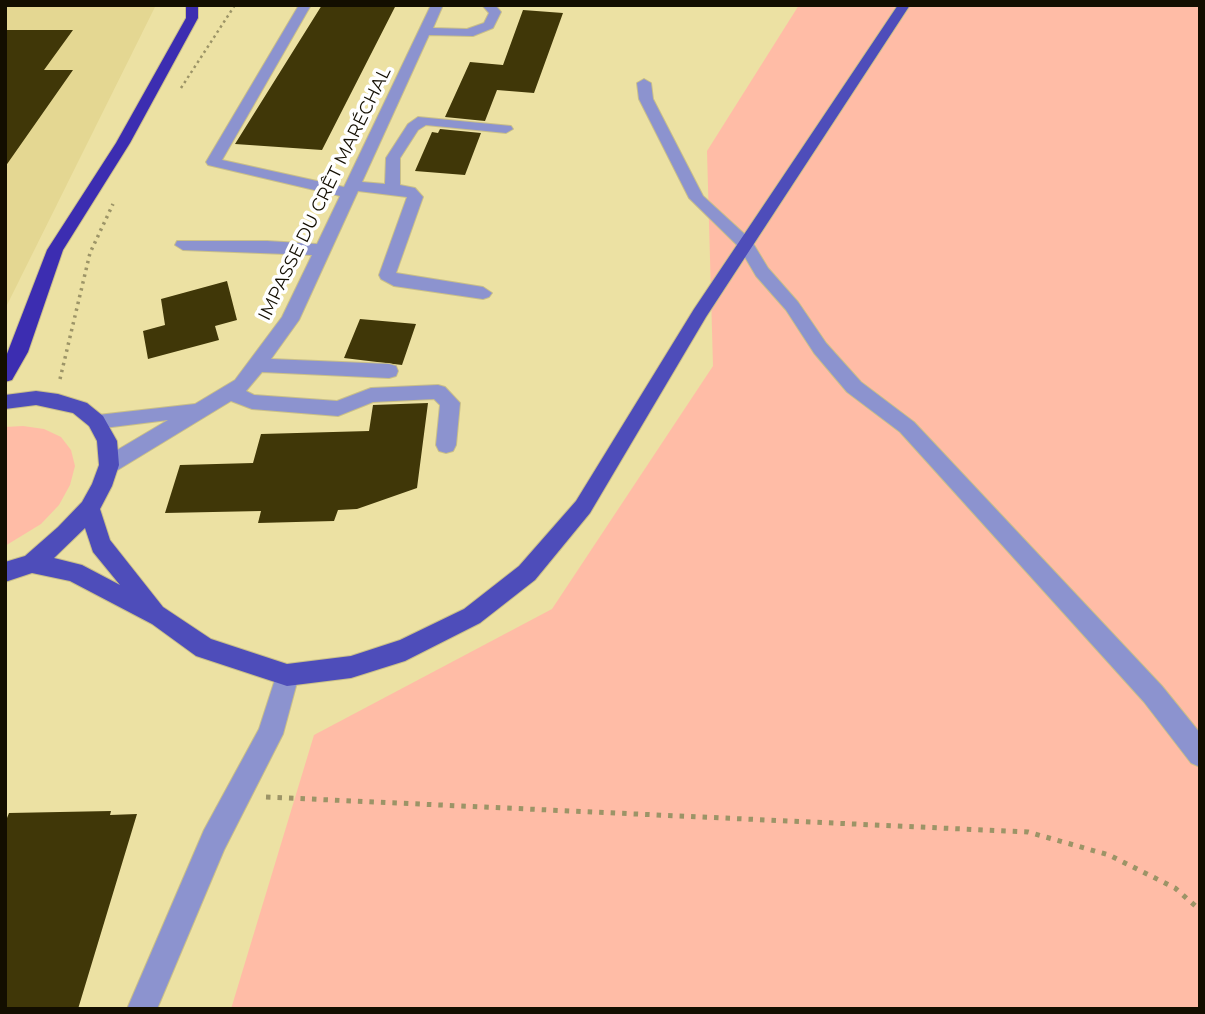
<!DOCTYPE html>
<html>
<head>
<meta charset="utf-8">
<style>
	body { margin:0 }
	#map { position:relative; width:1205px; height:1014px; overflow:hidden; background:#ece1a3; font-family:Montserrat,sans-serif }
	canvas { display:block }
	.frame { position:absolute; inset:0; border:7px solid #130e00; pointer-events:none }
</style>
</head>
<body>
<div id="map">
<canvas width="1205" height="1014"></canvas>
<div class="frame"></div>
</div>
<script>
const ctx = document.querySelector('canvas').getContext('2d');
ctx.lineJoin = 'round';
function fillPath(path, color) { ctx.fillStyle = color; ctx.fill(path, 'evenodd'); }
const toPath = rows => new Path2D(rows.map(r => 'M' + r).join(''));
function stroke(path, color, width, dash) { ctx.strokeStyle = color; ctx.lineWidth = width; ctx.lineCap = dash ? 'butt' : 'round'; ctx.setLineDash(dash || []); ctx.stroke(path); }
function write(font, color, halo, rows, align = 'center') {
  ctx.font = font + ' Montserrat,sans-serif'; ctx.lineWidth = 7; ctx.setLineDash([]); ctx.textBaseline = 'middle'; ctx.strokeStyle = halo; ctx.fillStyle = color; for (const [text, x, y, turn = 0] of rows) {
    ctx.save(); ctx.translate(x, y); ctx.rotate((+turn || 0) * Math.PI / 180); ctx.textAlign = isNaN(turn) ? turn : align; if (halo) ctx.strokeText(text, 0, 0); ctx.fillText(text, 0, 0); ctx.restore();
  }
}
const built = toPath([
	[5,5,156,5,5,309]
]);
const green = toPath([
	[799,5,1200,5,1200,1009,231,1009,314,735,552,609,713,366,707,151],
	[23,426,44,429,61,437,71,450,75,466,70,485,59,505,41,524,5,546,5,427]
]);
const building = toPath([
	[322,5,396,5,322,150,235,144],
	[523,10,563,13,534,93,497,90,485,121,445,117,470,62,503,65],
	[5,30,73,30,44,70,73,70,5,167],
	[440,129,481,133,465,175,415,171,432,132,438,133],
	[227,281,237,320,215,326,219,340,148,359,143,331,165,325,161,299],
	[360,319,416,324,402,365,344,358],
	[428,403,417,488,357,509,338,510,334,521,258,523,261,511,165,513,180,465,253,463,261,434,369,431,373,405],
	[111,811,110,815,137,814,78,1009,5,1009,5,823,9,813]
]);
const pathFar2 = toPath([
	[181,88,235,5]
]);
const pathFar1 = toPath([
	[60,379,90,253,113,204]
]);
const path = toPath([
	[266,797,1028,832,1109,855,1175,888,1200,910]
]);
const minor = toPath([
	[299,5,311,5,222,160,344,187,431,5,443,5,433,28,467,29,484,23,489,13,482,5,495,5,501,12,493,28,473,36,429,35,362,182,385,184,386,158,408,124,418,117,511,126,513,129,506,133,426,125,418,130,400,158,400,185,415,188,423,197,396,273,483,287,492,293,489,297,483,299,394,286,381,279,379,275,407,197,358,191,299,320,271,359,389,364,396,366,398,371,396,376,389,378,262,372,246,391,254,395,337,401,371,388,438,385,445,387,460,403,456,445,453,451,446,453,439,451,436,445,440,405,434,399,373,402,338,416,252,409,231,401,116,471,109,473,102,471,99,465,102,459,168,420,96,429,89,426,86,421,89,416,195,404,235,380,282,317,312,255,183,250,175,245,177,241,267,241,317,244,340,196,208,165,206,162,299,5],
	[644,79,651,83,653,99,703,196,751,240,768,268,798,302,826,343,861,382,914,422,1162,686,1200,733,1200,767,1191,763,1144,702,900,432,847,392,814,353,786,310,756,276,739,247,689,198,639,99,637,83,644,79],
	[287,664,295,667,299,675,283,734,224,850,157,1009,127,1009,204,830,259,729,279,667,287,664]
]);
const major = toPath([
	[898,5,910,5,706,317,590,513,535,580,480,623,405,661,351,678,287,686,196,656,152,624,70,581,32,573,5,582,5,562,25,556,58,527,82,502,92,484,99,465,97,441,89,426,73,413,36,405,5,409,5,395,36,391,58,394,87,403,103,416,117,441,119,465,112,486,100,509,110,540,163,607,211,639,287,664,351,656,400,640,464,609,519,566,576,501,694,309,898,5],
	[85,528,93,552,120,585,82,565,54,558,85,528]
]);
const highway = toPath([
	[186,5,198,5,198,18,130,143,63,250,28,352,12,380,5,382,5,359,47,250,116,143,186,18,186,5]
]);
const farStreetnames = [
	["IMPASSE DU CRÊT MARÉCHAL",325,194,-64]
];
fillPath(built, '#e4d792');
fillPath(green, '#ffbca6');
fillPath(building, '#403708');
stroke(minor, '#c9bf89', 2);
stroke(major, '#c9bf89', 2);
stroke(highway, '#c9bf89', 2);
stroke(pathFar2, '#9c9467', 2.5, [2.5, 3.5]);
stroke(pathFar1, '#9c9467', 3.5, [2.5, 4.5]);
stroke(path, '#9c9467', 5, [4.5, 7]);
fillPath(minor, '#8c93cf');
fillPath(major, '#4e4dba');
fillPath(highway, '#3c2db1');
write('18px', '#130e00', '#fff', farStreetnames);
</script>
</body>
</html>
